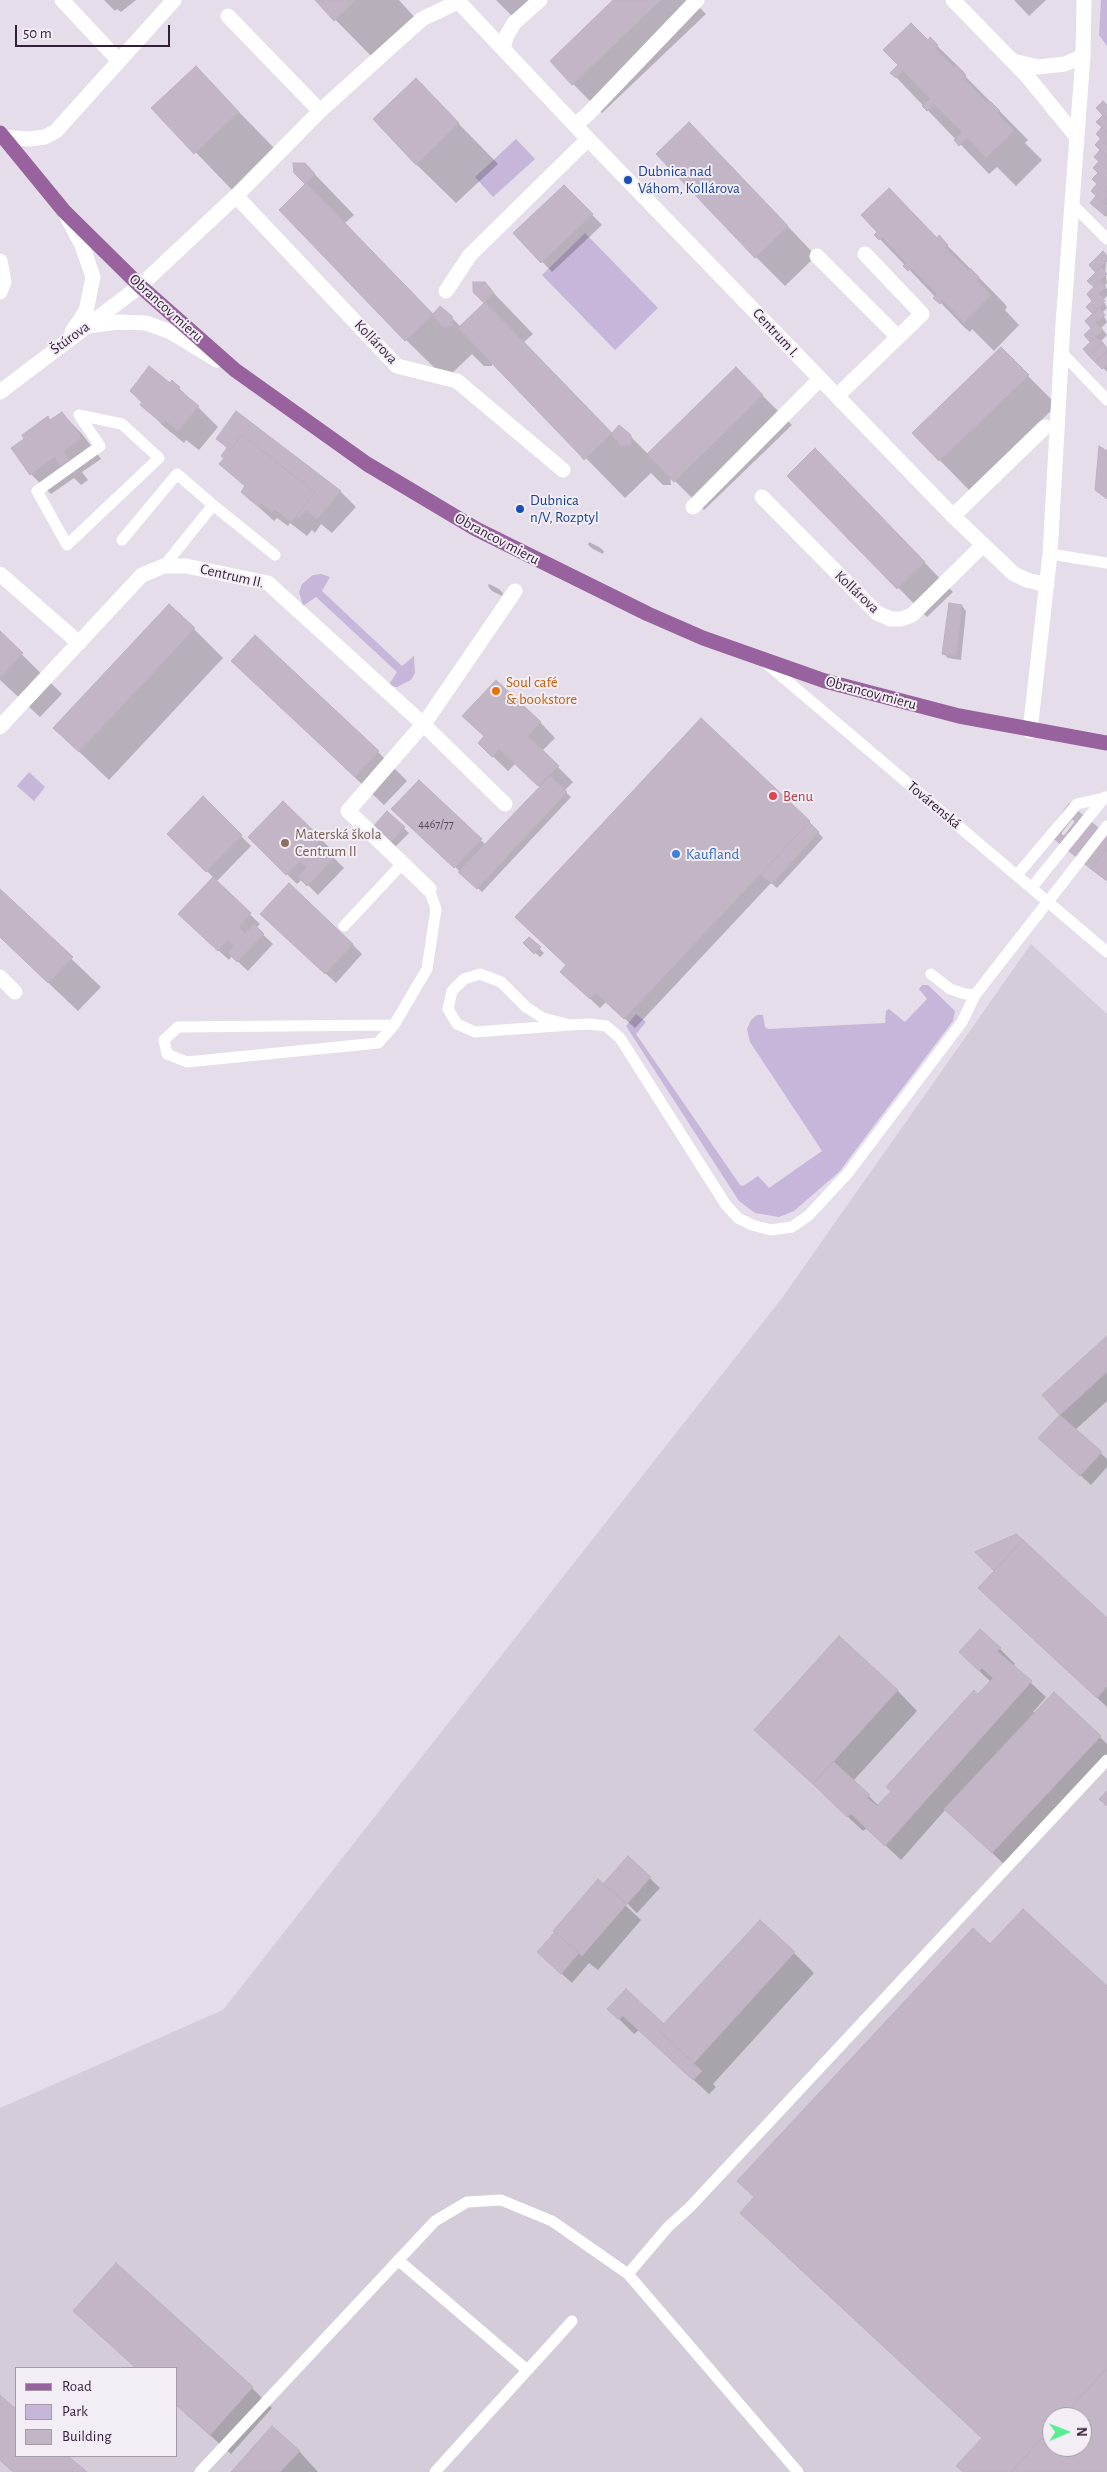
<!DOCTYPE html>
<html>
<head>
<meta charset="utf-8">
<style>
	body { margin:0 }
	#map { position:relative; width:1107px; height:2472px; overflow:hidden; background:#e5dde9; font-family:"Alegreya Sans",sans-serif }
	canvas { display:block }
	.legend { position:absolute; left:15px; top:2367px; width:162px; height:90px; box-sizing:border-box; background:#f3edf6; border:1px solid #a79baa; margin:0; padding:6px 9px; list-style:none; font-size:15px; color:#341f38 }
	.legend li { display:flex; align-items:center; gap:10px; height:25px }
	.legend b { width:25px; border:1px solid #a79baa }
	.north { position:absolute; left:1042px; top:2407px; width:50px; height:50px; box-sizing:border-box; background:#f3edf6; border:1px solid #a79baa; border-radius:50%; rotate:89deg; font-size:14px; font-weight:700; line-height:20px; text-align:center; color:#341f38 }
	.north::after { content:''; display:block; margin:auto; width:18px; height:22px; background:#56ee91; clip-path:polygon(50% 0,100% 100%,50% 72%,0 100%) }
	.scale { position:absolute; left:15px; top:25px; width:155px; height:22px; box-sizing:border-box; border:2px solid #341f38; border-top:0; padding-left:6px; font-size:15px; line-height:18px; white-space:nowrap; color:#341f38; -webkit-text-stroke:4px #f3edf6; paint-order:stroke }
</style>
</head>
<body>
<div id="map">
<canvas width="1107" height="2472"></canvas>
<ul class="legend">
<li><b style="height:6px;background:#97629e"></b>Road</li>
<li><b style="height:14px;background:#c5b6da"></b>Park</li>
<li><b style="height:14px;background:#c2b6c6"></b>Building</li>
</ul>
<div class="north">N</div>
<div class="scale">50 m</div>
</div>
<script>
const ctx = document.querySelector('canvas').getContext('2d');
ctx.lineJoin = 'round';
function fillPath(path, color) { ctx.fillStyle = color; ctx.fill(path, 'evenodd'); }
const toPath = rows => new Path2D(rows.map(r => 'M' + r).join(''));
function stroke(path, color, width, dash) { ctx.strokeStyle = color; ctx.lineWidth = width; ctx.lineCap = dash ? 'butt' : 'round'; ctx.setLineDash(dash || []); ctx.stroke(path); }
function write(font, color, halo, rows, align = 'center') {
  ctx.font = font + ' "Alegreya Sans",sans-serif'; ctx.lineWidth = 4; ctx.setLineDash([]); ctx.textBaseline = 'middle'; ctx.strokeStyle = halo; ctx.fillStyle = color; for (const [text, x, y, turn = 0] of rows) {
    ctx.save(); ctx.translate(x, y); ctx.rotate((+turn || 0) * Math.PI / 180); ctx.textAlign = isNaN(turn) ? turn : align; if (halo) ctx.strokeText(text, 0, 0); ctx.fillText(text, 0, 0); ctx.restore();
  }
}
const built = toPath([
	[1031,944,1107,1014,1107,2472,0,2472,0,2108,223,2010,782,1298],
	[16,2368,176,2368,176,2456,16,2456],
	[1052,2417,1082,2417,1082,2447,1052,2447]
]);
const green = toPath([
	[1101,0,1107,0,1107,46,1099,35],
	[516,139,535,159,493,197,475,177],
	[585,233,658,308,615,350,542,275],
	[321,574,330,577,322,591,402,666,414,656,415,673,411,680,397,687,388,686,397,672,316,597,303,606,299,592,302,584,313,575],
	[29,772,45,787,34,801,17,786],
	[922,985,928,985,955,1011,953,1021,839,1172,794,1211,779,1217,755,1213,739,1201,626,1026,636,1014,646,1022,636,1034,740,1185,743,1186,758,1176,769,1188,822,1151,750,1042,747,1029,751,1020,757,1015,763,1015,765,1027,768,1029,885,1023,886,1011,889,1009,905,1022,927,999,919,989]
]);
const shadow = toPath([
	[104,0,136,0,121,12,117,9,115,11],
	[316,0,399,0,417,20,375,60],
	[496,0,539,0,517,21],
	[615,0,692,0,706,14,602,113,573,84],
	[1010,0,1046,0,1029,16,1014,0],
	[928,41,933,42,963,71,966,75,965,76,1028,140,1025,143,1042,160,1016,186,997,167,989,174,892,73],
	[196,68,278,152,235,193,153,108],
	[416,80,498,164,456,203,416,164],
	[1107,107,1107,217,1092,203,1098,196,1099,184,1094,179,1100,173,1101,162,1096,157,1102,150],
	[718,153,816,256,785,286,756,257],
	[305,164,354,215,345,223,433,315,451,317,461,327,486,303,474,291,484,283,533,334,524,342,612,434,630,436,648,454,736,369,792,425,704,510,670,476,671,485,663,485,651,473,625,498,492,362,492,366,484,366,472,354,446,379,406,340,307,184,295,172],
	[564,186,602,225,552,272,515,233],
	[876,235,937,239,939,237,1004,303,1007,307,1005,310,1019,325,994,351,972,329,970,332,964,327],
	[1107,257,1105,272,1107,283,1104,286,1107,289,1107,296,1103,300,1107,308,1102,313,1107,322,1101,328,1107,335,1100,342,1107,349,1107,372,1085,349,1092,342,1086,335,1092,328,1086,321,1094,314,1097,272,1090,265],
	[1001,349,1057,405,969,490,913,433],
	[176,385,218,427,199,450,186,440,184,443,162,425,131,391],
	[62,413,82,434,101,459,82,472,88,480,81,485,74,478,51,494,31,474,26,439,48,418,51,421],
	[218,439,340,491,356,507,332,533,321,524,315,533,312,530,307,536,290,523,288,526,277,518,274,521,242,492,246,487,221,464,228,449],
	[789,476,844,479,953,592,927,617],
	[589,542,599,547,604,551,603,554,593,549,588,545],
	[489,584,499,589,503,593,502,596,492,591,488,586],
	[962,606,966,611,961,660,948,658,943,653],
	[194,629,223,658,109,780,54,728],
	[0,633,62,694,40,717,0,680],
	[232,661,378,752,407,781,384,805],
	[540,722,555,738,542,751,573,782,564,791,571,797,482,892,393,809,419,782,486,845,541,788,515,764,508,771,479,743,485,736],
	[203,798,251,846,216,882,260,924,256,928,273,944,248,971,232,956,229,960,190,924,214,878,169,834],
	[283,803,331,849,328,852,344,868,318,895,302,879,297,884,249,837],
	[387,813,409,833,394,848,373,828],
	[809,822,823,838,777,888,771,883,635,1028,606,1002,600,1008,572,982,568,965],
	[0,891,101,987,78,1011,0,937],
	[272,924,352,944,362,954,336,983],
	[529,938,544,953,540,957,525,943],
	[1107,1338,1107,1401,1075,1430,1107,1459,1107,1467,1091,1485,1040,1438,1061,1415,1043,1395],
	[996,1571,1107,1619,1107,1707,995,1603],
	[1000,1649,1015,1664,1013,1666,1046,1697,1033,1712,1035,1713,1054,1693,1107,1744,1107,1761,1008,1868,946,1809,901,1860,867,1828,863,1831,756,1730,897,1690,917,1711,853,1781,879,1806,991,1682,976,1668],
	[629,1858,660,1888,637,1913,625,1901,625,1905,641,1920,598,1970,589,1963,572,1983,549,1962,608,1890],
	[990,1946,1107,1988,1107,2472,965,2472,983,2439,762,2233],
	[1052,2417,1082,2417,1082,2447,1052,2447],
	[794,1953,814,1973,713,2084,716,2087,709,2094,639,2030,634,2034,609,2009,664,2025],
	[74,2311,252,2388,272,2408,231,2454,176,2405,176,2368,136,2368],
	[0,2396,16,2411,16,2456,67,2456,85,2472,13,2472,0,2460],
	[299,2451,318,2472,232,2472]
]);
const building = toPath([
	[315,0,356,0,334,21,315,0],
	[613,0,661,0,572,85,550,61,613,0],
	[911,23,928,40,930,37,938,45,935,48,954,67,956,66,961,70,966,76,964,78,987,103,990,101,1000,111,997,113,1014,131,986,158,967,138,959,146,954,140,962,132,934,104,927,111,922,106,930,99,903,71,896,78,890,73,898,65,883,50,911,23],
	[196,66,239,112,194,154,151,108,196,66],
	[416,78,459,123,416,165,373,119,416,78],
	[1103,101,1107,105,1107,120,1096,108,1103,101],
	[1103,115,1107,120,1107,132,1096,122,1103,115],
	[689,122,788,226,755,258,656,154,689,122],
	[1102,127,1107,132,1107,145,1096,134,1102,127],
	[1101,138,1107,145,1107,157,1095,145,1101,138],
	[1100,150,1107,157,1107,169,1094,157,1100,150],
	[1099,161,1107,169,1107,182,1093,168,1099,161],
	[293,163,305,163,315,174,306,183,433,314,440,306,452,316,453,326,443,327,432,315,405,341,279,210,305,184,294,173,293,163],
	[1098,173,1107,182,1106,193,1092,179,1098,173],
	[1097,184,1107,194,1105,204,1091,191,1097,184],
	[564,185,593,214,541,263,513,233,564,185],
	[889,188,937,238,939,235,948,245,945,247,968,270,970,268,979,277,977,280,991,295,964,323,943,300,940,304,933,298,937,294,911,268,908,271,903,266,906,263,882,237,879,240,874,235,877,232,861,215,889,188],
	[1096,196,1107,206,1105,216,1090,203,1096,196],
	[1103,251,1107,256,1107,261,1095,272,1089,265,1103,251],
	[1101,267,1107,274,1094,287,1087,281,1101,267],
	[1100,280,1106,287,1092,301,1087,294,1100,280],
	[473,282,485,282,494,293,485,302,612,433,619,425,631,435,631,445,621,446,611,434,584,460,580,455,458,328,484,303,473,292,473,282],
	[1099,294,1105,301,1093,314,1086,307,1099,294],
	[1099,307,1105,315,1091,328,1085,321,1099,307],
	[1097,323,1103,330,1090,342,1084,335,1097,323],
	[1096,337,1103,343,1089,356,1083,349,1096,337],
	[1103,343,1107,348,1107,352,1095,362,1089,356,1103,343],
	[1001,347,1029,375,939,461,912,433,1001,347],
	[1107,352,1107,365,1102,369,1095,362,1107,352],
	[149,366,170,383,172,380,176,384,180,387,178,389,199,406,178,431,166,421,163,424,140,405,142,402,130,391,149,366],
	[736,367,763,395,674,482,647,454,736,367],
	[236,411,341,491,317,519,306,510,299,518,296,516,315,492,242,435,231,450,216,439,236,411],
	[62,412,82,438,63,451,69,460,60,466,55,457,30,475,11,448,24,439,22,435,48,416,50,420,62,412],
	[242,435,315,492,291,522,274,509,272,512,261,503,258,506,250,500,241,492,245,486,219,464,224,458,221,456,227,448,231,450,242,435],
	[1099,446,1107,451,1107,499,1095,490,1099,446],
	[815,448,925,562,897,589,787,476,815,448],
	[949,603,962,605,956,656,942,654,949,603],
	[169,604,195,628,79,752,53,728,169,604],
	[0,631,23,653,0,678,0,631],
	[255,635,379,751,355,777,231,661,255,635],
	[496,680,541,722,528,736,559,766,538,786,499,749,492,757,478,743,484,736,462,716,496,680],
	[701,718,810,821,624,1019,596,993,590,999,560,972,566,965,515,917,701,718],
	[550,776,567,792,477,889,458,872,550,776],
	[419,780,482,839,454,868,391,809,419,780],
	[203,796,242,835,206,872,167,834,203,796],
	[283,801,322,839,309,852,315,858,325,848,335,857,307,886,298,877,307,867,300,861,286,875,248,837,283,801],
	[1069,804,1107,835,1107,848,1091,869,1047,833,1069,804],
	[387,811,405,827,389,844,372,828,387,811],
	[1074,819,1075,822,1065,835,1062,836,1061,833,1071,820,1074,819],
	[809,822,819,832,772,884,761,874,809,822],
	[1107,848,1107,881,1091,869,1107,848],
	[213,877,251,913,239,927,245,933,254,924,264,934,237,962,228,953,234,946,228,940,218,951,178,914,213,877],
	[289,883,353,944,325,974,260,914,289,883],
	[0,889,73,957,48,983,0,937,0,889],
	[529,937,541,947,534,954,523,943,529,937],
	[1107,1336,1107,1372,1060,1415,1042,1395,1107,1336],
	[1060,1415,1102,1452,1080,1476,1038,1438,1060,1415],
	[1016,1534,1023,1540,994,1571,975,1552,1016,1534],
	[1023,1540,1107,1618,1107,1686,1097,1698,978,1588,1023,1540],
	[980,1629,1001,1648,997,1651,1032,1681,885,1846,851,1814,847,1817,813,1784,833,1761,870,1795,867,1798,877,1806,891,1791,886,1787,974,1690,978,1694,993,1678,982,1668,979,1671,959,1652,980,1629],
	[839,1636,898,1690,813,1784,754,1730,839,1636],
	[1054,1692,1101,1736,992,1853,944,1809,1054,1692],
	[1107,1791,1107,1806,1099,1799,1107,1791],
	[628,1856,651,1877,627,1904,603,1884,628,1856],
	[598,1879,627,1904,582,1956,553,1931,598,1879],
	[1023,1909,1107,1986,1107,2368,1062,2417,1052,2417,1052,2427,1011,2472,963,2472,956,2466,982,2438,740,2213,754,2197,737,2181,973,1928,990,1944,1023,1909],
	[760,1920,795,1952,694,2063,658,2030,760,1920],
	[555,1932,579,1953,561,1974,537,1952,555,1932],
	[626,1989,664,2024,658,2030,702,2071,693,2080,623,2016,618,2019,607,2009,626,1989],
	[116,2263,253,2387,210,2435,176,2405,176,2368,136,2368,73,2311,116,2263],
	[1107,2368,1107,2472,1011,2472,1052,2427,1052,2447,1082,2447,1082,2417,1062,2417,1107,2368],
	[0,2395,16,2409,16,2456,68,2456,87,2472,13,2472,0,2460,0,2395],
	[272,2426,300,2451,280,2472,231,2472,272,2426]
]);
const lane = toPath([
	[1072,204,1107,239],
	[1061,352,1107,400],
	[79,415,122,424,159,458,67,545,37,491,100,446,79,415],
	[213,505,275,555],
	[122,540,177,474,213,505,164,566],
	[1050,554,1107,563],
	[766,663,1107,952],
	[1017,875,1077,804,1104,798],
	[1032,887,1105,797],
	[344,926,402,864],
	[931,974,950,989,965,994,975,995],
	[394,1025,378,1043,187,1062,167,1054,164,1040,178,1027,394,1025,427,969,436,909,429,889],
	[570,1025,543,1018,526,1007,501,982,480,974,464,979,452,991,448,1009,457,1024,475,1032,502,1030,570,1025,589,1024,606,1026,620,1038,726,1205,738,1218,752,1225,771,1230,792,1227,809,1215,848,1173,962,1022,975,995,1107,826],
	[398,2260,527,2370],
	[628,2274,668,2227,690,2207,1107,1760],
	[200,2472,435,2221,467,2202,501,2200,552,2221,628,2274,798,2472],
	[435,2472,572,2321]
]);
const street = toPath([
	[62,0,119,61],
	[457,0,588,139,953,516,1014,574,1027,580,1047,585],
	[953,0,1027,76,1076,136],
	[228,16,320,111],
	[503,49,506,37,514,23,540,0],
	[1013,61,1038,67,1065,64,1083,56],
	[575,125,587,115,697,0],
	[3,137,29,139,45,137,56,131,174,0],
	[236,196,397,366,457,381,563,470],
	[67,217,82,245,93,277,86,311,72,332],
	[817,256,898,337],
	[0,261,4,282,0,292],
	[446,291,470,255,588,139],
	[87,326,119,322,146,323,171,332,217,360],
	[0,392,140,286,236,196,320,111,422,19,458,2],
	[837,396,922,314,865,254],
	[762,497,877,613,891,619,901,619,912,615,983,545],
	[693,507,820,379],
	[953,516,1045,427],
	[0,574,79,643],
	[0,727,142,575,164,566,186,566,268,583,423,724,505,804],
	[1030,731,1050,554,1063,324,1083,56,1084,0],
	[429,889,348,811,426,721,515,591],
	[0,977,15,992]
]);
const primary = toPath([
	[0,133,64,211,140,286,235,370,367,464,476,529,648,614,703,638,825,681,959,716,1107,743]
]);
const markers = [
	[628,180,5,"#1a4fb4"],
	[520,509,5,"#1a4fb4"],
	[496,691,5,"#e8710a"],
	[773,796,5,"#e0444e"],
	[285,843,5,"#8d6e63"],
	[676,854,5,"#3f7fe0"]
];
const numberNames = [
	["4467/77",436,824]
];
const transitNames = [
	["Dubnica nad",638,171],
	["Váhom, Kollárova",638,188],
	["Dubnica",530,500],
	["n/V, Rozptyl",530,517]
];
const streetNames = [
	["Obrancov mieru",166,308,42],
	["Centrum I.",776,333,47],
	["Štúrova",70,338,-36],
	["Kollárova",376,342,46],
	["Obrancov mieru",497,539,28],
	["Centrum II.",232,576,13],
	["Kollárova",857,592,43],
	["Obrancov mieru",871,693,15],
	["Továrenská",934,805,40]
];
const foodNames = [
	["Soul café",506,682],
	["& bookstore",506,699]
];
const healthNames = [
	["Benu",783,796]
];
const educationNames = [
	["Materská škola",295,834],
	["Centrum II",295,851]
];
const shopNames = [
	["Kaufland",686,854]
];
fillPath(built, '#d4ccd8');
fillPath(green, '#c5b6da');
fillPath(shadow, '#0003');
fillPath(building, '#c2b6c6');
stroke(building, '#bdb0c2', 1);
stroke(lane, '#fff', 11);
stroke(street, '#fff', 15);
stroke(primary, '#97629e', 15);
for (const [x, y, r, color] of markers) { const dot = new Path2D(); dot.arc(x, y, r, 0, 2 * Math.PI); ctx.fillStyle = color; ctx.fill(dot); stroke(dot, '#f3edf6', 2); }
write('12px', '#58455c', null, numberNames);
write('15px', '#164399', '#f3edf6', transitNames, 'left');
write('15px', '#341f38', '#f3edf6', streetNames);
write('15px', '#c56008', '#f3edf6', foodNames, 'left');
write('15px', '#be3a42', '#f3edf6', healthNames, 'left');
write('15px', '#785e54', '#f3edf6', educationNames, 'left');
write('15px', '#366cbe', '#f3edf6', shopNames, 'left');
</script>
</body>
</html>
